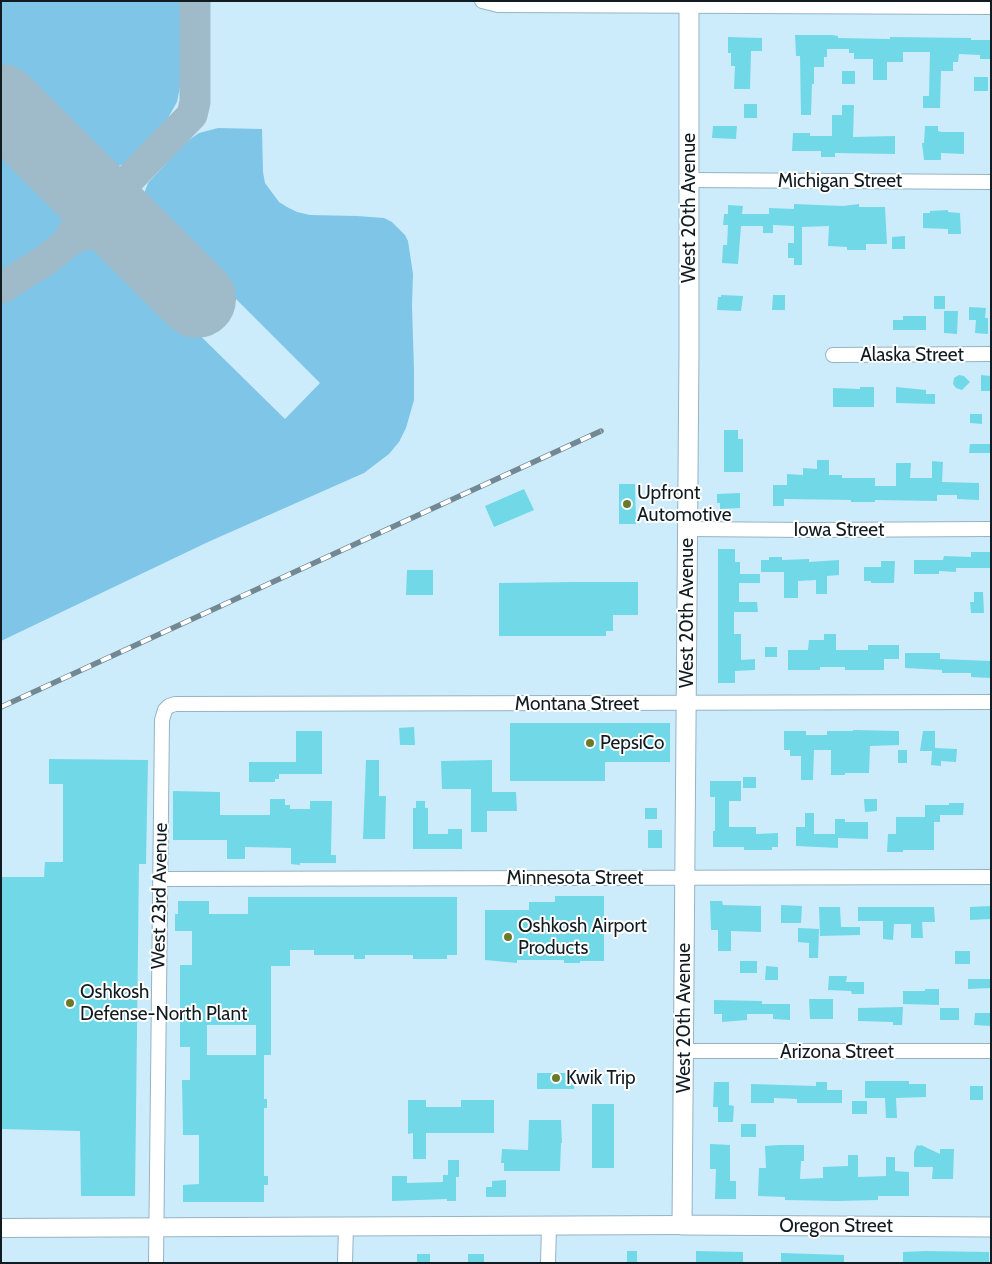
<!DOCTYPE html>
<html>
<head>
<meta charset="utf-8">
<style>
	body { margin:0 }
	#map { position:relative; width:992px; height:1264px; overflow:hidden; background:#ccecfc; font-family:Cabin,sans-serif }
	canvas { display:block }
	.frame { position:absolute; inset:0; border:2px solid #111c22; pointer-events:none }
</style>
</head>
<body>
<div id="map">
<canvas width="992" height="1264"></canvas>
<div class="frame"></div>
</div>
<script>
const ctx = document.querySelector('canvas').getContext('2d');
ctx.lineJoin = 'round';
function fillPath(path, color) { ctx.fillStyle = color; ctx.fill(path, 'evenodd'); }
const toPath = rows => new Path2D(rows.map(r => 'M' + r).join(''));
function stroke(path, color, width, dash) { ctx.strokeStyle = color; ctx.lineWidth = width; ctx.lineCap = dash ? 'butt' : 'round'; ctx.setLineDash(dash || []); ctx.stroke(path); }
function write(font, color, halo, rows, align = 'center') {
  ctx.font = font + ' Cabin,sans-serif'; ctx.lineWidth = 4; ctx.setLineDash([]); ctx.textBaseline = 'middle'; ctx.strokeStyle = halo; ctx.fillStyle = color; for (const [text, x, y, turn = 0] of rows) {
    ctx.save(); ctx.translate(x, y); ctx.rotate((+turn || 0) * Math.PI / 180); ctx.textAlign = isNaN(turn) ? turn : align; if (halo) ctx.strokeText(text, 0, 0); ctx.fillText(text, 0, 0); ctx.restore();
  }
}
const green = toPath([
	[1,1,182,1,181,82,177,102,164,125,129,162,119,166,100,164,1,66],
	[218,128,262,129,263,172,265,183,279,202,287,207,297,212,310,215,357,216,384,218,392,222,405,235,408,241,413,274,412,305,414,371,414,400,406,428,399,442,389,454,364,473,208,542,1,641,1,302,48,274,80,247,88,244,106,245,112,249,285,419,320,383,147,210,145,191,148,183,186,142,199,133],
	[1,138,63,200,66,217,66,221,60,230,46,242,1,272]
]);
const taxiway = toPath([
	[58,159,79,195,80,215,78,223,69,240],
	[69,241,83,235,102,231,122,234,141,242],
	[1,288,46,260,69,241,192,115,195,102,195,1]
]);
const runway = toPath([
	[1,103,197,299]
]);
const building = toPath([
	[795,35,832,35,838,36,838,38,890,39,890,37,971,38,971,40,991,40,991,59,980,59,980,55,959,54,958,62,953,62,953,71,941,71,940,108,923,108,923,96,929,96,930,52,903,52,903,62,887,62,887,80,873,80,873,59,854,59,854,53,849,53,849,49,827,49,827,57,824,57,824,67,814,67,814,84,812,84,811,115,801,115,800,56,796,56],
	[728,37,762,38,762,51,751,51,750,89,734,89,735,66,731,66,731,53,728,53],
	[842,71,855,71,855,84,842,84],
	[974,77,988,77,988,91,974,91],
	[744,104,757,104,757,118,744,118],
	[842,105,854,105,853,137,895,136,895,154,835,153,835,157,821,157,821,151,792,151,793,133,810,133,810,136,832,136,832,115,842,115],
	[713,126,737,126,736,139,712,138],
	[925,126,938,126,938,131,942,132,964,132,964,154,941,153,941,160,924,160,922,143,924,143],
	[794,204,843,206,859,204,859,207,885,207,887,244,866,244,866,250,847,250,847,247,828,246,829,226,802,227,802,265,794,265,794,258,788,258,788,243,794,243,794,226,773,225,773,233,763,233,763,226,741,226,738,264,722,263,723,245,727,245,728,225,723,225,724,214,728,214,728,205,743,206,742,214,769,214,769,208,794,209],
	[948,210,948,212,960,213,961,234,948,234,948,229,923,228,923,213,930,213,930,211],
	[905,236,905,249,892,249,892,237],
	[721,295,743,296,741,311,717,310,718,297,721,297],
	[773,295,785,295,785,310,772,310],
	[934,296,945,296,945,309,934,309],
	[969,307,986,308,985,318,988,318,988,334,975,333,976,320,969,320],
	[944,311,958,311,957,334,944,333],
	[903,316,926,316,926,330,893,330,893,320,903,320],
	[959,375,964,376,970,382,962,390,956,388,953,384,954,378],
	[981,375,991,376,991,391,981,391],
	[860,387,874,387,874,407,833,407,833,388,860,389],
	[896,387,926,390,926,394,935,394,935,404,896,403],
	[970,414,982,414,982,424,970,423],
	[724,430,738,430,738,439,743,439,743,472,724,472],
	[970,444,991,444,991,453,969,453],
	[817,460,829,460,829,475,842,475,842,478,875,478,875,486,896,486,896,463,911,463,910,478,932,478,932,461,943,462,942,482,979,483,979,500,957,499,957,495,937,495,937,501,875,500,875,502,851,502,851,500,784,499,784,506,773,506,773,485,787,485,787,474,803,475,803,468,817,469],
	[619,484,635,484,636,524,619,524],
	[524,489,534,510,494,527,485,506],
	[740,493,740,508,720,509,720,503,717,503,717,494],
	[718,549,735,549,735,562,740,562,740,574,760,574,760,583,739,583,739,602,757,602,758,612,734,612,734,634,741,634,741,660,755,659,755,670,735,671,735,683,718,683],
	[971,552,991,552,991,568,956,568,956,572,939,571,939,574,914,574,914,560,943,560,944,556,971,557],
	[769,557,782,557,782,560,809,559,809,562,839,560,839,575,827,576,827,594,816,594,816,580,798,581,798,598,784,598,784,572,761,572,761,560,769,560],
	[881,561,895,561,894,583,871,583,871,581,864,581,864,567,881,567],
	[407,570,433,570,433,595,406,595],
	[577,582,638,582,638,615,613,615,613,631,606,631,606,636,499,636,499,583],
	[974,592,983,592,984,613,971,613,970,602,974,602],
	[824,634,836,634,836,650,868,650,868,645,899,645,899,659,884,659,884,670,845,670,845,667,820,667,820,670,788,670,788,650,808,650,809,640,824,640],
	[765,647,777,647,777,657,765,657],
	[905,653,940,653,940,659,991,661,991,678,971,677,971,673,942,673,942,670,905,668],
	[510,723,670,723,670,762,605,762,605,781,510,781],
	[414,727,415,745,400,745,399,728],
	[853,730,899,731,899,745,870,746,869,773,845,773,845,775,831,775,831,750,814,750,813,780,801,780,801,756,790,756,790,750,784,750,784,731,806,731,806,735,827,735,827,731,853,731],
	[296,731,322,731,322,774,279,774,279,779,275,779,275,782,249,782,249,762,296,762],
	[923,731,935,731,935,748,957,749,956,762,941,761,941,766,931,765,932,751,920,751],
	[898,750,907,750,907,763,898,763],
	[49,759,148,760,146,864,139,864,135,1196,81,1196,80,1131,1,1129,1,877,44,877,45,862,63,862,63,784,49,784],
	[366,760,379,760,379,796,386,796,385,839,363,839],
	[492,760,492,792,516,792,517,811,487,811,487,832,471,832,471,789,442,789,441,761],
	[743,777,756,777,756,788,743,788],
	[710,781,741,781,741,801,729,801,729,827,756,827,756,834,778,833,778,847,772,847,772,850,744,850,744,847,713,847,713,831,715,831,715,797,710,797],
	[173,791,220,792,220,815,270,815,270,799,285,799,285,805,290,805,290,809,310,809,310,801,332,801,331,855,336,855,336,863,300,863,300,865,291,864,291,848,245,847,245,859,227,859,227,840,173,840],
	[864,799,877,799,877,811,865,812],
	[416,801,425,801,425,808,428,808,428,834,448,834,448,829,462,829,462,849,413,849,413,808,416,808],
	[949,803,964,803,963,815,940,815,940,822,934,822,934,850,903,850,903,852,887,852,888,834,896,834,896,817,925,817,925,805,949,805],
	[645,808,657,808,657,819,645,819],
	[805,813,814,813,814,834,835,834,835,819,845,819,845,822,868,822,868,839,838,838,838,848,796,846,796,827,805,827],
	[648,830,662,830,662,848,648,848],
	[555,896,604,896,604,961,580,961,580,963,564,963,564,960,517,960,517,963,485,960,485,910,529,910,529,902,555,902],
	[248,897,457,897,457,955,447,955,447,959,413,959,413,955,365,955,365,959,354,959,354,955,314,955,314,950,290,950,290,966,271,966,271,1055,264,1055,264,1099,267,1099,267,1108,264,1108,264,1176,268,1176,268,1185,264,1185,264,1202,183,1202,183,1185,199,1184,199,1135,183,1135,182,1080,190,1080,190,1047,180,1047,180,965,192,965,192,931,175,931,175,914,178,914,178,901,209,901,209,914,248,914],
	[207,1025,256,1025,256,1055,207,1055],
	[710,901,722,901,723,905,761,906,761,932,731,931,731,951,718,951,718,930,711,930],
	[781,905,802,906,801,923,781,923],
	[991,906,991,919,970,920,970,907],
	[819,907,840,907,841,927,860,927,860,935,820,936],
	[858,907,934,907,935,922,922,922,923,938,911,938,911,924,894,924,893,940,883,939,883,921,858,921],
	[798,928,819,929,818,958,809,958,809,943,798,942],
	[955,951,970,951,970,964,955,964],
	[740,961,757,961,757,973,740,973],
	[766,966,778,967,778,980,765,980],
	[829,976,847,976,846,982,864,982,864,994,852,994,851,991,828,990],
	[968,979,991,979,991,988,968,989],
	[925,989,939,989,939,1005,903,1004,903,991,925,991],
	[809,999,833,999,833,1019,810,1019],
	[714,1000,762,1001,762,1004,790,1004,790,1020,773,1019,773,1014,747,1014,747,1020,722,1022,722,1014,714,1014],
	[903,1007,902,1025,893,1025,893,1022,858,1021,858,1008],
	[940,1008,959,1008,959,1020,940,1020],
	[975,1013,991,1013,991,1026,974,1025],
	[537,1073,574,1073,574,1089,537,1089],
	[865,1081,909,1081,909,1084,926,1084,926,1097,896,1098,897,1118,886,1118,885,1098,865,1098],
	[714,1082,729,1082,729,1105,734,1106,733,1122,718,1122,718,1107,713,1107],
	[816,1082,827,1082,827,1090,842,1090,842,1103,797,1103,797,1099,774,1098,774,1103,751,1103,751,1084,816,1086],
	[970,1086,983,1086,983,1100,970,1100],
	[408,1100,426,1100,426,1107,461,1107,461,1100,494,1100,494,1133,426,1133,426,1159,413,1159,413,1133,408,1134],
	[852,1101,867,1101,867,1114,852,1114],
	[592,1104,614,1104,614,1168,592,1168],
	[529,1120,561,1120,562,1143,561,1143,560,1171,504,1171,504,1163,501,1163,502,1149,528,1150],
	[741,1124,756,1124,756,1137,741,1137],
	[710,1144,730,1145,730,1181,736,1181,736,1199,715,1199,716,1169,710,1169],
	[779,1145,804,1145,804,1161,801,1161,800,1179,823,1178,823,1167,848,1166,848,1155,858,1155,858,1177,886,1176,886,1157,895,1157,895,1171,909,1172,909,1196,878,1196,878,1200,838,1201,785,1200,785,1197,758,1196,759,1168,766,1168,765,1146],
	[917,1145,920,1146,921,1145,940,1154,940,1149,954,1149,953,1179,932,1179,933,1167,914,1167,914,1152],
	[448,1160,459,1160,459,1177,456,1177,456,1201,447,1201,447,1199,392,1201,392,1176,407,1176,407,1183,443,1182,443,1175,448,1175],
	[506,1180,506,1197,486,1197,486,1187,492,1187,492,1181],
	[627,1251,637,1251,637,1263,627,1263],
	[696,1251,743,1252,743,1263,696,1263],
	[926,1251,989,1252,989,1263,903,1263,903,1252],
	[781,1253,844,1255,844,1263,781,1263],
	[417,1254,430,1254,430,1263,417,1263],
	[468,1254,484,1254,484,1263,468,1263]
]);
const minor = toPath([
	[482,1,498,5,991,7],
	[689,180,991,182],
	[833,355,991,354],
	[687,529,808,530,991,529],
	[160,879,991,877],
	[683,1051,991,1051],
	[156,1263,162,720,165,710,169,706,175,704,991,702],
	[345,1263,346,1226],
	[548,1263,549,1226]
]);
const tertiary = toPath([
	[1,1228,682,1225]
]);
const secondary = toPath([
	[689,1,689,350,682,1225,991,1227]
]);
const rail = toPath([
	[1,707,601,431]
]);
const markers = [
	[627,504,5,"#6a7a29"],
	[590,743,5,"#6a7a29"],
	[508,937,5,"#6a7a29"],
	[70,1003,5,"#6a7a29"],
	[556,1078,5,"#6a7a29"]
];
const streetNames = [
	["Michigan Street",840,181],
	["West 20th Avenue",689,208,-90],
	["Alaska Street",912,355],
	["Iowa Street",839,530],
	["West 20th Avenue",687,613,-90],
	["Montana Street",577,704],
	["Minnesota Street",575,878],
	["West 23rd Avenue",160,896,-89],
	["West 20th Avenue",684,1018,-90],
	["Arizona Street",837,1052],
	["Oregon Street",836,1226]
];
const poiNames = [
	["Upfront",637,493],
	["Automotive",637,515],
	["PepsiCo",600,743],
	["Oshkosh Airport",518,926],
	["Products",518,948],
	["Oshkosh",80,992],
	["Defense-North Plant",80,1014],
	["Kwik Trip",566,1078]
];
fillPath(green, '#7fc5e7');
stroke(taxiway, '#9fbac8', 31);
stroke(runway, '#9fbac8', 78);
fillPath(building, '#71d8e7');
stroke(minor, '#95b3c3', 16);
stroke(tertiary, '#95b3c3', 20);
stroke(secondary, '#95b3c3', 21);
stroke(minor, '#fff', 14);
stroke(tertiary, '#fff', 18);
stroke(secondary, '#fff', 19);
stroke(rail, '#728893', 5.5);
stroke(rail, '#fff', 4, [11]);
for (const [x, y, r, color] of markers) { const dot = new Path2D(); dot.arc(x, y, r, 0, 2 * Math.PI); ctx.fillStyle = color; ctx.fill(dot); stroke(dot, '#fff', 2); }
write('19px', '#111c22', '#fff', streetNames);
write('19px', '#111c22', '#fff', poiNames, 'left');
</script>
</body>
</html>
